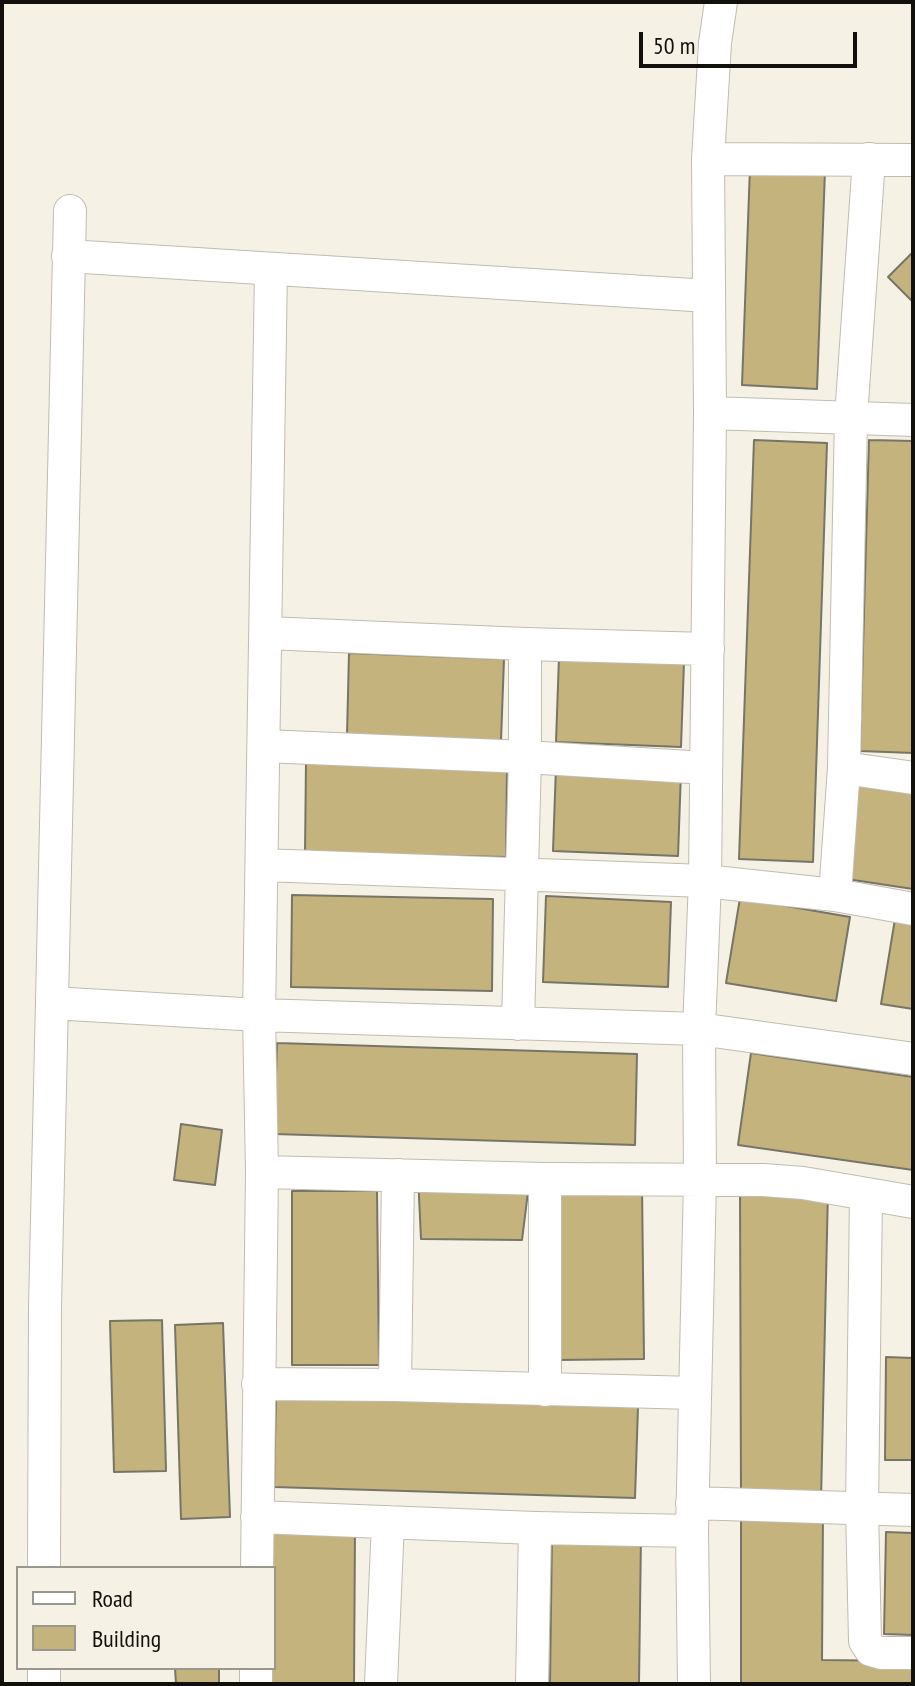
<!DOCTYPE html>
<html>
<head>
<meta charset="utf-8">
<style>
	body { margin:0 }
	#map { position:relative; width:915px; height:1686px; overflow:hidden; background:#f5f1e4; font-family:"PT Sans Narrow",sans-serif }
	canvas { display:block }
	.frame { position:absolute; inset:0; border:4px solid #12100c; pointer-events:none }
	.legend { position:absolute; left:16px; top:1566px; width:260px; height:104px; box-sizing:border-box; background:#f5f1e4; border:2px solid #9a978e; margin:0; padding:10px 14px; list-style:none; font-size:24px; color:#12100c }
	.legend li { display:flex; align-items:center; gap:16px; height:40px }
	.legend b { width:40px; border:2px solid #9a978e }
	.scale { position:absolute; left:639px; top:32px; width:218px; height:36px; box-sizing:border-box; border:4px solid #12100c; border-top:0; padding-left:10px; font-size:24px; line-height:28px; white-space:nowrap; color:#12100c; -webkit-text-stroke:6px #f5f1e4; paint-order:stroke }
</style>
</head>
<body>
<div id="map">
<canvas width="915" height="1686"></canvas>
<div class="frame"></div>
<ul class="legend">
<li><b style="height:10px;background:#fff"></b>Road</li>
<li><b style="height:22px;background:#c5b37e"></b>Building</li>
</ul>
<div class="scale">50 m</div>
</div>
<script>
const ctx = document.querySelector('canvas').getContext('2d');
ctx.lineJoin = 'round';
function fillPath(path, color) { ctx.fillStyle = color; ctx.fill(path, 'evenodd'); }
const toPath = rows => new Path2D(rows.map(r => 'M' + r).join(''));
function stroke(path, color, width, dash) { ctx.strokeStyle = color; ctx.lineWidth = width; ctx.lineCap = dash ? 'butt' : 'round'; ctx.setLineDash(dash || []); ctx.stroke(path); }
const building = toPath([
	[750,167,825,170,817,389,742,385,750,167],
	[913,252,913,302,888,277,913,252],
	[754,440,827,443,813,862,739,859,754,440],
	[869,440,913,441,913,753,860,751,869,440],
	[349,653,504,659,501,741,347,735,349,653],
	[559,657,684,662,681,747,556,742,559,657],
	[306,761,507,765,506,857,305,853,306,761],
	[556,766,681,771,678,856,553,851,556,766],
	[853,784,913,793,913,889,840,878,853,784],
	[292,895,493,899,492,991,291,987,292,895],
	[546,896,671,902,668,987,543,982,546,896],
	[740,898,850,917,836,1001,726,983,740,898],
	[895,919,913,922,913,1009,881,1004,895,919],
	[277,1043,637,1054,635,1145,274,1134,277,1043],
	[751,1053,913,1077,913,1170,738,1145,751,1053],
	[181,1124,222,1130,215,1185,174,1180,181,1124],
	[418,1175,528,1192,522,1240,421,1239,418,1175],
	[557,1185,642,1185,644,1359,557,1360,557,1185],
	[740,1189,828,1190,821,1500,741,1501,740,1189],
	[292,1191,377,1191,379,1365,292,1365,292,1191],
	[162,1320,166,1471,114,1472,110,1321,162,1320],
	[223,1323,230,1517,181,1519,175,1325,223,1323],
	[886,1357,913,1358,913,1460,885,1460,886,1357],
	[276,1396,638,1407,635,1498,274,1487,276,1396],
	[741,1512,823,1512,822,1660,913,1661,913,1684,741,1684,741,1512],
	[267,1526,355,1528,354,1684,265,1684,265,1668,274,1668,274,1568,266,1568,267,1526],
	[886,1532,913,1533,913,1635,884,1634,886,1532],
	[552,1534,641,1535,639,1684,550,1684,552,1534],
	[175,1668,219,1668,219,1684,176,1684,175,1668]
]);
const minor = toPath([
	[708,159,913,160],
	[869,159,851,417,844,768,835,895,913,909],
	[68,256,709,296],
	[710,413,913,420],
	[266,633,525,644,708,649],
	[264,746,525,757,706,768],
	[844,768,913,778],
	[262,865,705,881,835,895],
	[52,1003,259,1015,699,1029,913,1059],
	[518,1024,525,757,525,644],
	[262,1172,545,1179,763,1180,803,1183,913,1202],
	[866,1195,862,1508,865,1641,871,1650,881,1653,913,1653],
	[258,1384,395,1385,694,1393],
	[395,1385,398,1175],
	[545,1390,545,1179],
	[692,1503,913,1510],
	[257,1517,535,1528,692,1531],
	[44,1568,45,1307,70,211],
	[257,1568,262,1172,259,1015,271,269],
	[44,1684,44,1668],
	[256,1684,256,1668],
	[381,1684,388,1522],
	[532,1684,535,1528],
	[694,1684,692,1531,700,1180,699,1029,705,881,710,413,708,159,715,43,721,2]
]);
fillPath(building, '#c5b37e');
stroke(building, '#777468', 2);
stroke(minor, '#c1bcb0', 34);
stroke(minor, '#fff', 32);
</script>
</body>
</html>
